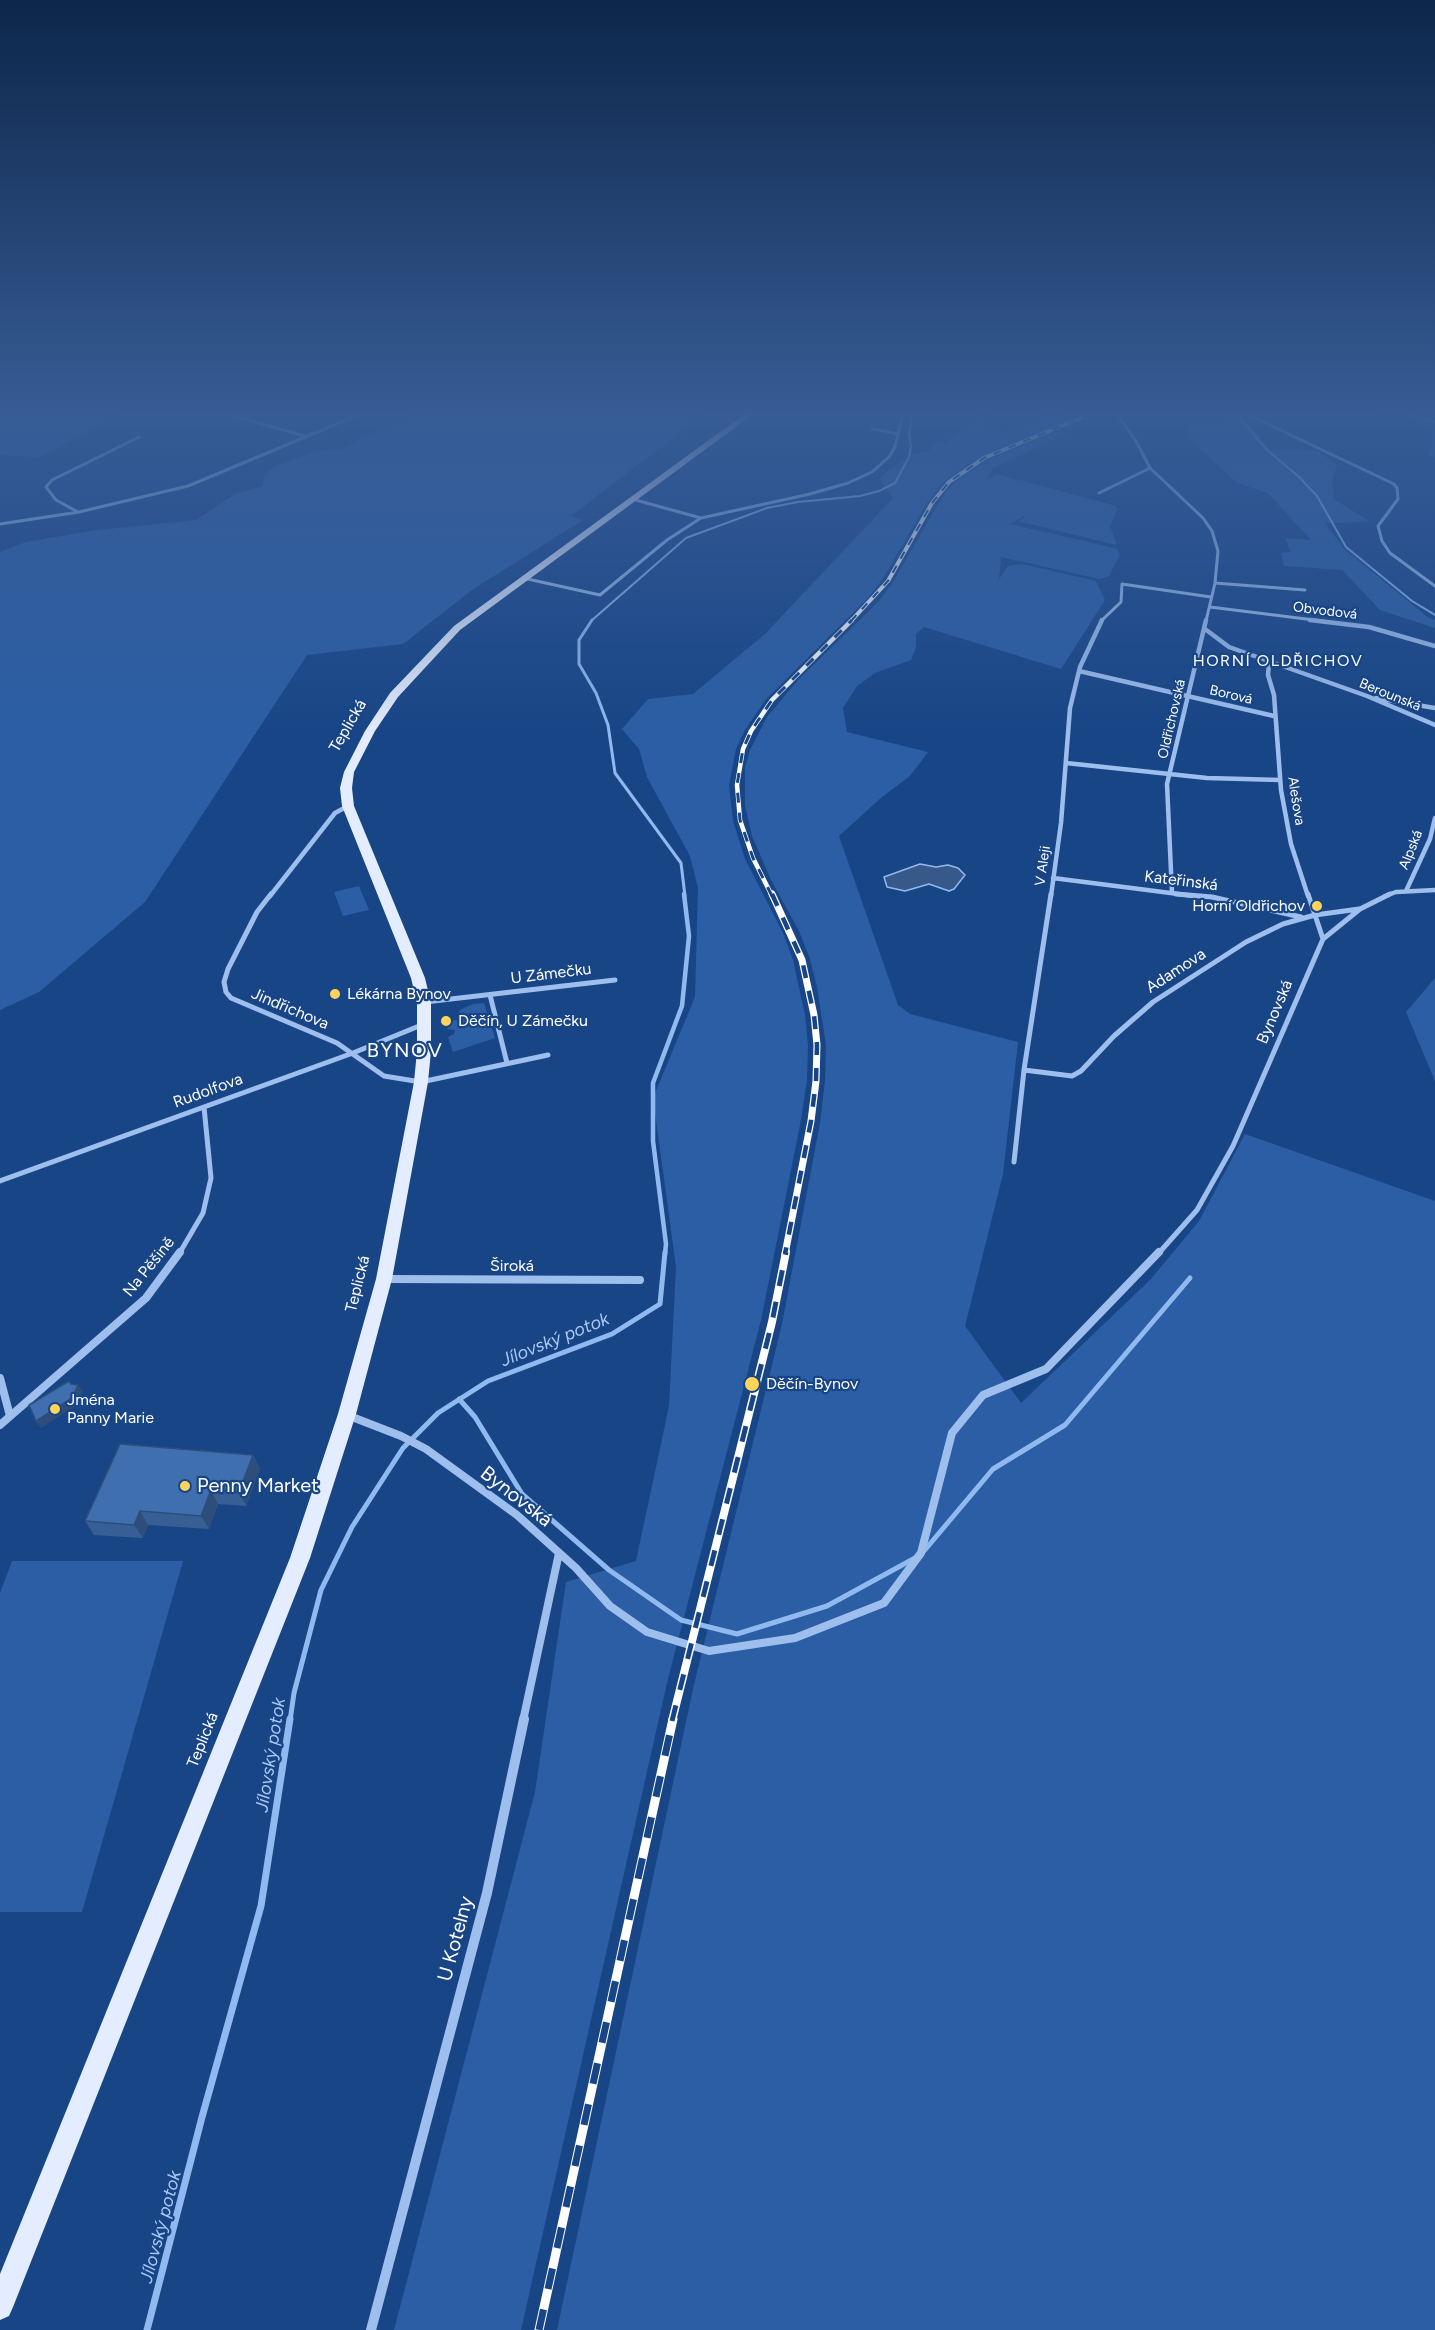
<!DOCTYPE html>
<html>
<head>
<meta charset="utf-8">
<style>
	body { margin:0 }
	canvas { display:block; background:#184586 }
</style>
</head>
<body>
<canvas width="1435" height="2330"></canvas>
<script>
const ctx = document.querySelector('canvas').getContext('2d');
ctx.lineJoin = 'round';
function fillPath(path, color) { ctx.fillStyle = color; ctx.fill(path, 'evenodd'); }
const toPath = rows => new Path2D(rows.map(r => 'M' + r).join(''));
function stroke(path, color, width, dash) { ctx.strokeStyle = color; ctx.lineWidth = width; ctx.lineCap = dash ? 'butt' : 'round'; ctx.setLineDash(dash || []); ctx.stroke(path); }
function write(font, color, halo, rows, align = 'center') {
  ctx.font = font + ' Figtree,sans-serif'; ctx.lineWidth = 4.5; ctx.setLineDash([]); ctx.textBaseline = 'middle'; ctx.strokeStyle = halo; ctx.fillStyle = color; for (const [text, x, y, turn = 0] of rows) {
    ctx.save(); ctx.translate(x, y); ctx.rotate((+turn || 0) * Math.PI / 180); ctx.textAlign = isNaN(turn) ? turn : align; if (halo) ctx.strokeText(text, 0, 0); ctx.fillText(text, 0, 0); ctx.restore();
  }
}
const green = toPath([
	[0,410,111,410,117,417,39,457,0,455],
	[424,410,710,410,571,516,583,520,472,590,403,644,307,655,145,902,39,992,0,1010,0,552,26,542,97,530,196,520,235,494,263,486,264,474,282,463,317,452,341,449],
	[984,410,995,410,990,414,986,428,1002,432,1049,415,1076,418,980,457,944,481,927,503,882,580,868,598,766,699,745,730,736,749,729,785,733,821,745,859,783,933,793,960,805,1015,808,1045,807,1080,801,1120,761,1320,667,1683,521,2330,394,2330,535,1792,566,1582,636,1561,669,1406,676,1267,653,1098,695,997,698,888,690,856,647,777,639,749,622,729,648,699,693,694,765,634,893,498,880,479,886,472,912,453,927,452,938,442,946,443],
	[1359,410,1435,410,1435,457,1428,455,1432,448,1434,431,1414,421],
	[1226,417,1245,418,1269,449,1318,451,1337,465,1332,481,1334,499,1370,522,1325,523,1344,549,1429,618,1435,620,1435,628,1380,610,1342,570,1284,566,1281,553,1291,552,1285,538,1311,540,1268,493,1237,483,1188,437,1190,423,1220,422],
	[1061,429,1065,434,993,468,986,480,997,474,1116,506,1117,510,1110,526,1117,545,1018,521,1024,518,1024,516,1010,524,1118,549,1119,556,1109,576,1100,579,1001,557,999,579,1008,566,1022,564,1096,581,1105,600,1061,669,924,627,916,634,916,647,911,660,875,673,857,686,843,708,847,732,928,752,910,776,882,797,839,836,898,1005,910,1014,1018,1042,1003,1174,965,1326,1021,1403,1150,1280,1199,1221,1245,1134,1435,1201,1435,2330,557,2330,693,1689,782,1324,820,1123,825,1081,826,1045,817,987,810,959,799,931,771,880,752,836,745,805,745,768,750,750,767,717,799,679,879,601,893,582,946,491,965,474,989,460],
	[359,886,369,910,343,916,334,892],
	[1435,978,1435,1081,1406,1012],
	[484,1003,495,1038,453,1052,448,1037,454,1034,455,1030,447,1029,450,1021,457,1020,460,1010,473,1004],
	[12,1561,183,1561,82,1912,0,1912,0,1593]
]);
const water = toPath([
	[920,864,936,867,948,865,958,868,965,875,954,889,949,891,929,884,905,891,887,887,884,877,920,864]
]);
const streamFar4 = toPath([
	[1233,410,1267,450,1298,476,1317,496,1346,547,1412,601,1435,615],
	[1389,410,1435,422],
	[591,621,686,538,767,508,798,502,860,496,879,491,895,483,909,457,911,447,909,434,913,410]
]);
const streamFar3 = toPath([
	[592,620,579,640,579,664,596,693,608,725,615,773,681,863,685,896]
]);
const streamFar2 = toPath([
	[665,1254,666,1244,653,1141,653,1083,682,1006,689,936,684,894]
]);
const streamFar1 = toPath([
	[459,1399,475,1417,522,1494,609,1570,681,1620,737,1634,827,1606,915,1558],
	[924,1551,993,1469,1065,1425,1190,1278],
	[290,1721,294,1693,321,1590,352,1527,403,1448,438,1413,488,1381,612,1334,660,1304,665,1252]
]);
const stream = toPath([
	[147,2330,202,2117,261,1906,290,1719]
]);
const minorFar4 = toPath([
	[1114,410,1136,441,1150,468,1203,518,1212,531,1218,551,1215,583,1206,621],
	[1238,410,1394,484,1397,488,1398,499,1378,526,1382,541,1390,553,1435,586],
	[220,412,305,436],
	[1010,414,1014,410],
	[872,429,899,434],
	[1099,493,1150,468],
	[78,512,56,500,46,487,52,480,139,437],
	[701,518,810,494,848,483,872,472,889,457,895,447,904,410],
	[0,524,79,512,188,486,370,410],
	[523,578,600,595,667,540,701,518,632,499],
	[1215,583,1305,590],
	[1210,607,1322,621],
	[1101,621,1121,602,1122,584,1211,597]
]);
const minorFar3 = toPath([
	[1310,620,1369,627,1435,646],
	[1205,629,1229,647,1367,696,1435,725],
	[1269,663,1268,675,1274,695,1281,790,1291,844,1308,896],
	[1079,671,1274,716],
	[1376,698,1435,708],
	[1066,763,1207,778,1280,780],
	[1053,878,1194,896],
	[1406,891,1430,839,1435,818],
	[1172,893,1167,784,1206,620],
	[270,896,335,813,348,806],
	[1051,896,1061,823,1070,708,1080,667,1102,620],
	[1385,896,1396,892,1435,890]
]);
const minorFar2 = toPath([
	[271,894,257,912,228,969,224,982,226,992,231,998,337,1043,384,1076,421,1082,548,1055],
	[1176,894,1212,897,1301,917],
	[1308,894,1323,939],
	[490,995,507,1063],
	[425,1002,615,980],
	[1024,1070,1072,1076,1081,1071,1114,1036,1153,1002,1246,942,1283,924,1315,915,1359,909],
	[1014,1162,1024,1070,1051,894],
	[0,1181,353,1053,424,1024],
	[179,1254,203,1213,211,1178,204,1107],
	[1158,1254,1197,1210,1233,1146,1323,939,1360,909,1390,894]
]);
const minorFar1 = toPath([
	[385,1279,640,1280],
	[0,1378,10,1416],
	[347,1415,401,1436,426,1449,517,1515,576,1568,610,1606,647,1632,709,1651,795,1638,884,1603,921,1553,952,1433,983,1395,1046,1369,1159,1252],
	[0,1425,146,1298,180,1252],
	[523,1721,559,1553]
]);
const minor = toPath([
	[371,2330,487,1893,524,1719]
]);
const primary = toPath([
	[750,410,759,410,460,630,398,697,375,731,354,772,352,788,354,806,425,978,431,1003,431,1051,428,1082,392,1279,356,1414,310,1558,13,2307,9,2316,0,2320,0,2274,290,1558,338,1414,376,1279,414,1082,417,1051,417,1003,411,978,342,806,340,788,344,772,365,731,390,693,454,626,750,410]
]);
const railFar4 = toPath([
	[851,621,888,581,932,503,949,482,984,458,1100,410]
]);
const railFar3 = toPath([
	[772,896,753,858,740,820,737,785,743,749,751,731,772,700,852,620]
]);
const railFar2 = toPath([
	[772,894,802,960,814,1015,817,1045,816,1081,811,1121,785,1254]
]);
const railFar1 = toPath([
	[672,1721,772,1322,786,1252]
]);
const rail = toPath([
	[539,2330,673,1719]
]);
const wall = toPath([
	[253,1455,260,1469,246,1506,218,1504,209,1529,148,1525,143,1538,94,1535,85,1521]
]);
const shadedWall = toPath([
	[78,1385,83,1392,77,1405,41,1428,36,1421],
	[253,1455,260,1469,246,1506,239,1492],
	[211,1490,218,1504,209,1529,201,1516],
	[140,1511,148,1525,143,1538,134,1525]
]);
const building = toPath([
	[69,1381,71,1384,78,1385,72,1398,36,1421,29,1405,69,1381],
	[120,1444,253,1455,239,1492,211,1490,201,1516,140,1511,134,1525,85,1521,120,1444]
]);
const markers = [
	[1317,906,6,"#ffd45a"],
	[335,994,6,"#ffd45a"],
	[446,1021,6,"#ffd45a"],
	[752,1384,8,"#ffd45a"],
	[55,1409,6,"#ffd45a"],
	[185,1486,6,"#ffd45a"]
];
const farStreetnames = [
	["Obvodová",1325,611,7],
	["Borová",1231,695,13],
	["Berounská",1390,695,22],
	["Oldřichovská",1172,719,-77],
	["Alešova",1296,801,81],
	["Alpská",1411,850,-68],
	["V Aleji",1043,866,-82]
];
const farQuarternames = [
	["HORNÍ OLDŘICHOV",1278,661]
];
const streetNames = [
	["Teplická",348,726,-60],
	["Kateřinská",1181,881,7],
	["Adamova",1176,971,-33],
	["U Zámečku",551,974,-7],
	["Jindřichova",290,1009,23],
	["Bynovská",1275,1012,-67],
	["Rudolfova",208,1091,-20],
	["Široká",512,1266],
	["Na Pěšině",149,1267,-51],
	["Teplická",358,1284,-76],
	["Teplická",203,1740,-68]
];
const poiNames = [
	["Horní Oldřichov",1305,906,"right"],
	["Lékárna Bynov",347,994],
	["Děčín, U Zámečku",458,1021],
	["Děčín-Bynov",766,1384],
	["Jména",67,1400],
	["Panny Marie",67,1418]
];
const waterNames = [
	["Jílovský potok",555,1340,-22],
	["Jílovský potok",271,1755,-81],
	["Jílovský potok",161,2227,-75]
];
const quarterNames = [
	["BYNOV",405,1051]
];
const nearPoinames = [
	["Penny Market",197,1486]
];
const nearStreetnames = [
	["Bynovská",516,1497,38],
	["U Kotelny",456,1939,-75]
];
fillPath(green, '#2b5ea4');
fillPath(water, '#375989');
stroke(water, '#90baef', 1.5);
stroke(streamFar4, '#90baef', 2);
stroke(streamFar3, '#90baef', 3);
stroke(streamFar2, '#90baef', 4.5);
stroke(streamFar1, '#90baef', 5);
stroke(stream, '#90baef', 7);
stroke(minorFar4, '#9ebfed', 3);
stroke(minorFar3, '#9ebfed', 4.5);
stroke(minorFar2, '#9ebfed', 5);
stroke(minorFar1, '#9ebfed', 8);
stroke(minor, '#9ebfed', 10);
fillPath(primary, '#e4edff');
stroke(railFar4, '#fff', 4);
stroke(railFar3, '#fff', 4.5);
stroke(railFar2, '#fff', 7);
stroke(railFar1, '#fff', 8);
stroke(rail, '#fff', 9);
stroke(railFar4, '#184586', 2, [8]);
stroke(railFar3, '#184586', 3, [10]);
stroke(railFar2, '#184586', 4.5, [13]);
stroke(railFar1, '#184586', 5, [16]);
stroke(rail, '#184586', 7, [21]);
fillPath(wall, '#375f96');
fillPath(shadedWall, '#2d4e7a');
fillPath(building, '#406faf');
stroke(building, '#2d4e7a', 1.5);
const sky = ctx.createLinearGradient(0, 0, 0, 736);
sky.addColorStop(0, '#0d264a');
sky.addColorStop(0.56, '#375c95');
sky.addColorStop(1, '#375c9500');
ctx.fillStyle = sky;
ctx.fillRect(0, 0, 1435, 736);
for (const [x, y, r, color] of markers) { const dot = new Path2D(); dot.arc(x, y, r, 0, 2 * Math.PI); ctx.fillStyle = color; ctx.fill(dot); stroke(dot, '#184586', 2); }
write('14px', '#fff', '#184586', farStreetnames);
ctx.letterSpacing = '1.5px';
write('16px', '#fff', '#184586', farQuarternames);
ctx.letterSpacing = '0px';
write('16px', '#fff', '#184586', streetNames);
write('16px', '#fff', '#184586', poiNames, 'left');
write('italic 18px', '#a9c9f4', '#184586', waterNames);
ctx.letterSpacing = '1.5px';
write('20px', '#fff', '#184586', quarterNames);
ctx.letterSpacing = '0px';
write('20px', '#fff', '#184586', nearPoinames, 'left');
write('20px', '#fff', '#184586', nearStreetnames);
</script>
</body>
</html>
